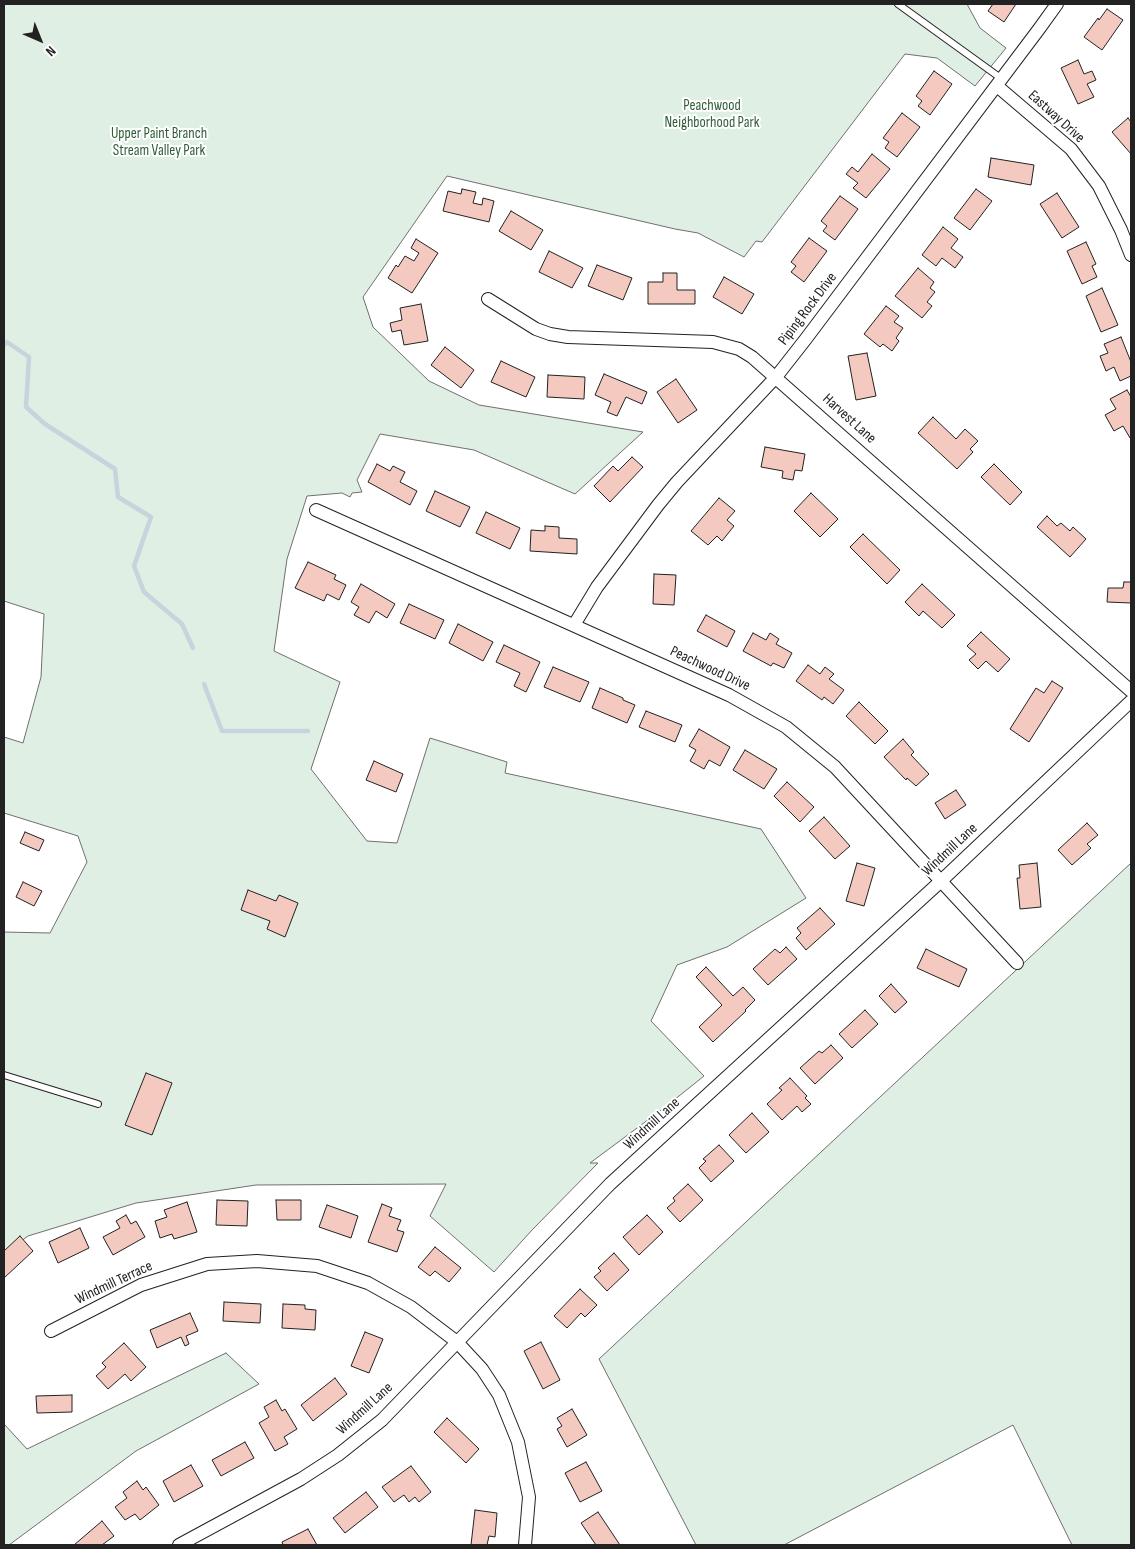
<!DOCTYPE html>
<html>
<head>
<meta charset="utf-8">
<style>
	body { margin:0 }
	#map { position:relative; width:1135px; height:1549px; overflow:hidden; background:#fff; font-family:"Sofia Sans Condensed",sans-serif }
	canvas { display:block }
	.frame { position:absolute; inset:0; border:5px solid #222; pointer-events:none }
	.north { position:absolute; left:15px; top:15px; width:50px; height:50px; -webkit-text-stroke:4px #fff; paint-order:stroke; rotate:136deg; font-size:14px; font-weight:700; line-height:20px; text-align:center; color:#222 }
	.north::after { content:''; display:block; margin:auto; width:18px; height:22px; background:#222; clip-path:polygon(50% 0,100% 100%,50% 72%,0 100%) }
</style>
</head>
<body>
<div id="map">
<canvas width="1135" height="1549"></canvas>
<div class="frame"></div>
<div class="north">N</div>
</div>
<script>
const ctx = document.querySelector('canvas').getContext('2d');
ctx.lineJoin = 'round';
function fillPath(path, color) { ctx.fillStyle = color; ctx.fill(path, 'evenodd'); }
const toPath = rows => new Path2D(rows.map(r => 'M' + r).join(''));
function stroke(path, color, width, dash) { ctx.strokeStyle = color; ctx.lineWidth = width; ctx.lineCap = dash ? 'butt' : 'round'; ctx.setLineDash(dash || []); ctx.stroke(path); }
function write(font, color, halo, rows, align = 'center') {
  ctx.font = font + ' "Sofia Sans Condensed",sans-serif'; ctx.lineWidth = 4; ctx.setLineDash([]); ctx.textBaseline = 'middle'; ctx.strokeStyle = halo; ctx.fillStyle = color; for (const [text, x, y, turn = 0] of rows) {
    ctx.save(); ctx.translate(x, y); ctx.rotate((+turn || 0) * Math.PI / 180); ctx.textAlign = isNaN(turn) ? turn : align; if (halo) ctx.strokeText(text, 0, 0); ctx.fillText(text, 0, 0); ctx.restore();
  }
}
const green = toPath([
	[4,4,967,4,980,28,1006,48,975,86,937,58,905,54,762,242,756,241,744,257,698,233,675,229,447,176,363,297,373,327,429,381,479,405,643,432,575,494,474,450,380,434,357,480,362,492,352,493,350,497,342,493,307,496,287,559,274,651,340,682,311,769,367,841,397,843,430,738,507,762,505,773,761,829,806,898,727,947,677,965,651,1021,704,1076,664,1108,590,1163,598,1163,532,1230,494,1272,430,1216,446,1184,256,1185,136,1203,28,1236,4,1254,4,932,50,933,87,862,78,836,4,813,4,737,23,743,41,677,44,614,4,601,4,4],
	[1131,863,1131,1545,1072,1545,1013,1425,784,1545,696,1545,599,1359,1131,863],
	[226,1353,259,1384,136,1451,9,1545,4,1545,4,1424,27,1449,226,1353]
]);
const stream = toPath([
	[4,345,7,342,29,357,26,407,45,424,115,469,118,497,151,517,134,566,144,592,182,624,193,648],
	[204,684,222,731,308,731]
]);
const building = toPath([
	[993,4,1016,4,1004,22,988,11,993,4],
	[1107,9,1123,20,1102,50,1084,37,1098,18,1099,20,1107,9],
	[1078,60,1084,74,1092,71,1096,80,1087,84,1094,97,1078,104,1061,68,1078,60],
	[934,71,952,84,930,115,918,106,922,101,916,96,934,71],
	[902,113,920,127,897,157,885,148,889,142,883,138,902,113],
	[1128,118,1131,122,1131,154,1112,132,1128,118],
	[872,154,890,169,866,198,853,188,858,183,846,174,852,167,858,172,872,154],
	[991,158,1034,165,1031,185,988,177,991,158],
	[462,189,476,192,473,203,482,205,483,198,494,201,489,222,443,211,448,191,461,194,462,189],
	[976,189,992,201,970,230,954,218,976,189],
	[1057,193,1079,227,1062,238,1040,204,1057,193],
	[840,196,858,209,835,240,823,231,827,226,821,221,840,196],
	[511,211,543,230,531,250,499,231,511,211],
	[943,227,958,239,951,248,963,257,955,268,942,258,936,266,922,255,943,227],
	[809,238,827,251,804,282,791,272,796,266,791,262,809,238],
	[416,239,438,253,412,293,388,278,396,265,398,267,405,256,414,261,419,253,411,248,416,239],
	[1086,242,1096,264,1092,266,1097,277,1082,284,1067,251,1086,242],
	[549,251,583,268,572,288,539,272,549,251],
	[597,265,632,278,623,300,588,286,597,265],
	[918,268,934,282,930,288,935,292,927,302,932,306,922,318,895,296,918,268],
	[663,273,677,273,677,290,695,290,695,304,648,304,648,282,663,282,663,273],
	[724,277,754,294,742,314,713,297,724,277],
	[1102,288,1118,325,1101,332,1086,296,1102,288],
	[421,304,428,341,404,345,401,330,392,332,390,323,402,320,400,308,421,304],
	[886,306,899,316,894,322,903,328,896,338,899,341,892,351,883,344,880,347,864,334,886,306],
	[1121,337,1131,362,1131,376,1120,381,1114,367,1106,371,1100,356,1108,353,1104,344,1121,337],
	[445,347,474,370,461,388,431,365,445,347],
	[867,353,876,396,856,400,848,356,867,353],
	[501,361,535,377,526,397,491,382,501,361],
	[604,374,647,392,642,404,626,397,617,416,607,412,611,402,595,395,604,374],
	[548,375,585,377,584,399,547,397,548,375],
	[676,379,697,410,678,423,657,392,676,379],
	[1127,390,1131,397,1131,438,1130,438,1123,426,1114,431,1105,415,1116,409,1110,399,1127,390],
	[933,417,956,439,965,429,978,441,970,449,973,452,957,469,918,433,933,417],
	[765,447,805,454,802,471,795,470,793,480,782,478,783,471,761,467,765,447],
	[632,457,643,467,610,502,594,486,613,466,618,471,632,457],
	[377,464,390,471,393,466,405,472,400,482,417,491,410,505,368,482,377,464],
	[994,464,1022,492,1010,505,981,477,994,464],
	[435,491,470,507,460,527,426,511,435,491],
	[811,493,838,519,820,537,794,511,811,493],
	[719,498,735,511,727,520,734,526,722,541,717,536,708,545,691,531,719,498],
	[486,512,520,528,510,549,476,533,486,512],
	[1047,516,1057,526,1061,523,1070,531,1073,527,1086,539,1070,557,1037,527,1047,516],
	[545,526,559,527,559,538,577,539,577,554,530,551,531,530,545,531,545,526],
	[863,534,900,570,887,584,850,547,863,534],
	[308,562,336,575,334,579,346,585,339,600,327,594,324,601,295,588,308,562],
	[654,574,676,575,674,605,653,604,654,574],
	[1124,582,1131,582,1131,603,1107,602,1108,588,1123,588,1124,582],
	[361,584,395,604,387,618,376,611,369,623,354,615,359,607,351,602,361,584],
	[922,584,955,615,942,628,923,611,919,616,905,602,922,584],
	[409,604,444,620,435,639,400,623,409,604],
	[706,615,735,631,727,647,697,631,706,615],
	[458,624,493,642,483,661,449,643,458,624],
	[981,632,1010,659,998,672,986,661,978,669,969,660,976,654,967,646,981,632],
	[753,633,766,640,770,633,779,639,776,644,792,653,784,668,773,663,771,666,743,651,753,633],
	[504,645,540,662,526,692,514,686,520,673,496,662,504,645],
	[808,665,820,674,825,667,834,674,829,679,844,690,833,704,824,697,822,700,796,681,808,665],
	[553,667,589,682,580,702,544,687,553,667],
	[1052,681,1063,688,1029,742,1010,729,1036,688,1044,693,1052,681],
	[600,688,623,698,623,700,635,705,627,723,592,708,600,688],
	[859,702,888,731,875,744,846,716,859,702],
	[646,711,682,725,675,742,639,727,646,711],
	[699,729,730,747,720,766,709,760,704,769,690,761,696,750,689,746,699,729],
	[903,739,914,752,911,755,929,774,916,786,907,778,906,780,884,757,903,739],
	[745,750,777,769,764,789,733,770,745,750],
	[374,761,403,774,396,792,366,780,374,761],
	[787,782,814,807,800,822,774,796,787,782],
	[956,790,966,805,945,819,935,803,956,790],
	[824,817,850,846,835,859,809,831,824,817],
	[1087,823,1098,835,1087,844,1091,848,1072,865,1058,850,1087,823],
	[25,832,44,840,39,851,20,843,25,832],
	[857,863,875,868,864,906,846,901,857,863],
	[1037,863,1041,907,1020,909,1017,878,1020,878,1019,865,1037,863],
	[23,882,42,891,34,906,16,897,23,882],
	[248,890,276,901,279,895,298,903,285,937,267,929,270,921,241,910,248,890],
	[820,908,835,924,806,950,796,938,801,933,797,928,820,908],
	[786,947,797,959,768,985,753,969,775,949,780,953,786,947],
	[926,949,967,969,959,987,917,968,926,949],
	[706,967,733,996,743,987,755,1000,745,1010,746,1011,713,1042,699,1027,722,1005,696,977,706,967],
	[891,984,907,1002,895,1013,879,996,891,984],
	[865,1010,878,1024,852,1048,839,1034,865,1010],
	[831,1045,843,1058,815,1084,800,1068,819,1051,822,1053,831,1045],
	[146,1073,172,1083,152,1135,125,1125,146,1073],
	[790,1078,807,1096,805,1098,811,1104,802,1112,797,1106,782,1120,767,1104,782,1090,779,1088,790,1078],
	[752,1113,769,1132,746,1153,729,1135,752,1113],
	[719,1145,734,1161,711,1182,699,1168,706,1161,703,1159,719,1145],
	[688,1184,703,1200,680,1222,667,1208,675,1201,673,1198,688,1184],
	[217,1200,248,1201,247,1226,216,1225,217,1200],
	[276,1200,301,1200,301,1220,277,1220,276,1200],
	[187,1202,197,1232,174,1239,172,1234,160,1238,155,1221,167,1217,164,1210,187,1202],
	[382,1204,392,1208,389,1216,401,1220,397,1230,404,1232,397,1252,368,1242,382,1204],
	[327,1205,358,1216,351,1238,319,1227,327,1205],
	[126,1215,131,1224,136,1221,145,1237,113,1255,103,1237,120,1228,116,1221,126,1215],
	[647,1215,663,1232,639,1255,623,1237,647,1215],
	[80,1228,89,1248,58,1263,49,1242,80,1228],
	[20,1236,33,1251,4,1278,4,1251,20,1236],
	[435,1247,461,1268,449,1282,435,1271,430,1276,418,1267,435,1247],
	[614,1253,629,1270,607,1291,594,1277,601,1271,598,1268,614,1253],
	[580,1289,597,1305,585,1317,581,1313,567,1328,554,1316,580,1289],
	[224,1302,261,1304,260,1323,223,1321,224,1302],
	[283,1304,305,1305,305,1309,316,1310,315,1330,282,1328,283,1304],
	[190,1313,198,1331,186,1336,189,1344,185,1346,181,1337,157,1348,150,1330,190,1313],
	[365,1332,383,1339,369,1373,351,1366,365,1332],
	[541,1342,560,1380,543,1389,524,1351,541,1342],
	[124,1343,146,1367,131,1381,125,1374,108,1389,96,1376,106,1367,102,1363,124,1343],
	[335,1378,347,1394,313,1421,301,1405,335,1378],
	[72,1395,72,1412,37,1413,36,1396,72,1395],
	[276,1400,282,1411,285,1409,297,1429,284,1437,288,1444,275,1451,259,1423,269,1417,264,1407,276,1400],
	[572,1409,587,1435,567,1447,557,1429,562,1426,557,1418,572,1409],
	[447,1418,479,1449,466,1463,434,1432,447,1418],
	[245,1442,254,1458,221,1476,212,1460,245,1442],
	[586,1462,602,1491,580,1502,565,1473,586,1462],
	[191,1465,203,1486,174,1502,163,1481,191,1465],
	[411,1466,431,1492,419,1502,415,1497,409,1502,404,1495,394,1502,382,1487,411,1466],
	[137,1481,143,1490,146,1487,159,1505,140,1520,135,1514,125,1520,115,1507,127,1498,123,1492,137,1481],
	[366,1492,378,1507,345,1533,333,1518,366,1492],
	[475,1510,497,1513,495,1537,489,1536,487,1545,471,1545,475,1510],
	[598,1512,620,1545,596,1545,581,1523,598,1512],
	[102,1521,114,1536,102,1545,74,1545,102,1521],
	[308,1529,317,1545,283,1545,282,1542,308,1529]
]);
const lane = toPath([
	[898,4,1002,79],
	[4,1075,98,1104]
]);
const street = toPath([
	[997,86,1071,149,1099,186,1121,230,1131,255],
	[488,299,536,329,550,334,568,337,713,342,739,349,752,357,1131,691],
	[316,510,729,695,786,727,835,767,1017,963],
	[574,625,597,587,658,505,677,482,776,377,805,340,1039,29,1057,4],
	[51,1331,141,1285,207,1264,257,1261,317,1266,368,1283,411,1307,457,1342,482,1369,499,1395,518,1442,529,1497,525,1545],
	[179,1545,301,1479,338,1455,382,1420,610,1184,941,881,1131,701]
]);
const parkNames = [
	["Peachwood",712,106],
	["Neighborhood Park",712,123],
	["Upper Paint Branch",159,134],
	["Stream Valley Park",159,151]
];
const streetNames = [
	["Eastway Drive",1056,117,42],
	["Piping Rock Drive",808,309,-53],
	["Harvest Lane",849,419,42],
	["Peachwood Drive",710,669,25],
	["Windmill Lane",950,850,-43],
	["Windmill Lane",652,1124,-42],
	["Windmill Terrace",114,1283,-25],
	["Windmill Lane",365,1409,-42]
];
fillPath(green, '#e0efe3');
stroke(green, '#6f6f6f', 1);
stroke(stream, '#c7d3dd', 4.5);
fillPath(building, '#f3c9c0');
stroke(building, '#222', 1);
stroke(lane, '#222', 8);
stroke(street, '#222', 14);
stroke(lane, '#fff', 6);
stroke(street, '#fff', 12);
write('15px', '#2f5e38', '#fff', parkNames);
write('15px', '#222', '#fff', streetNames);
</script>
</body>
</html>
